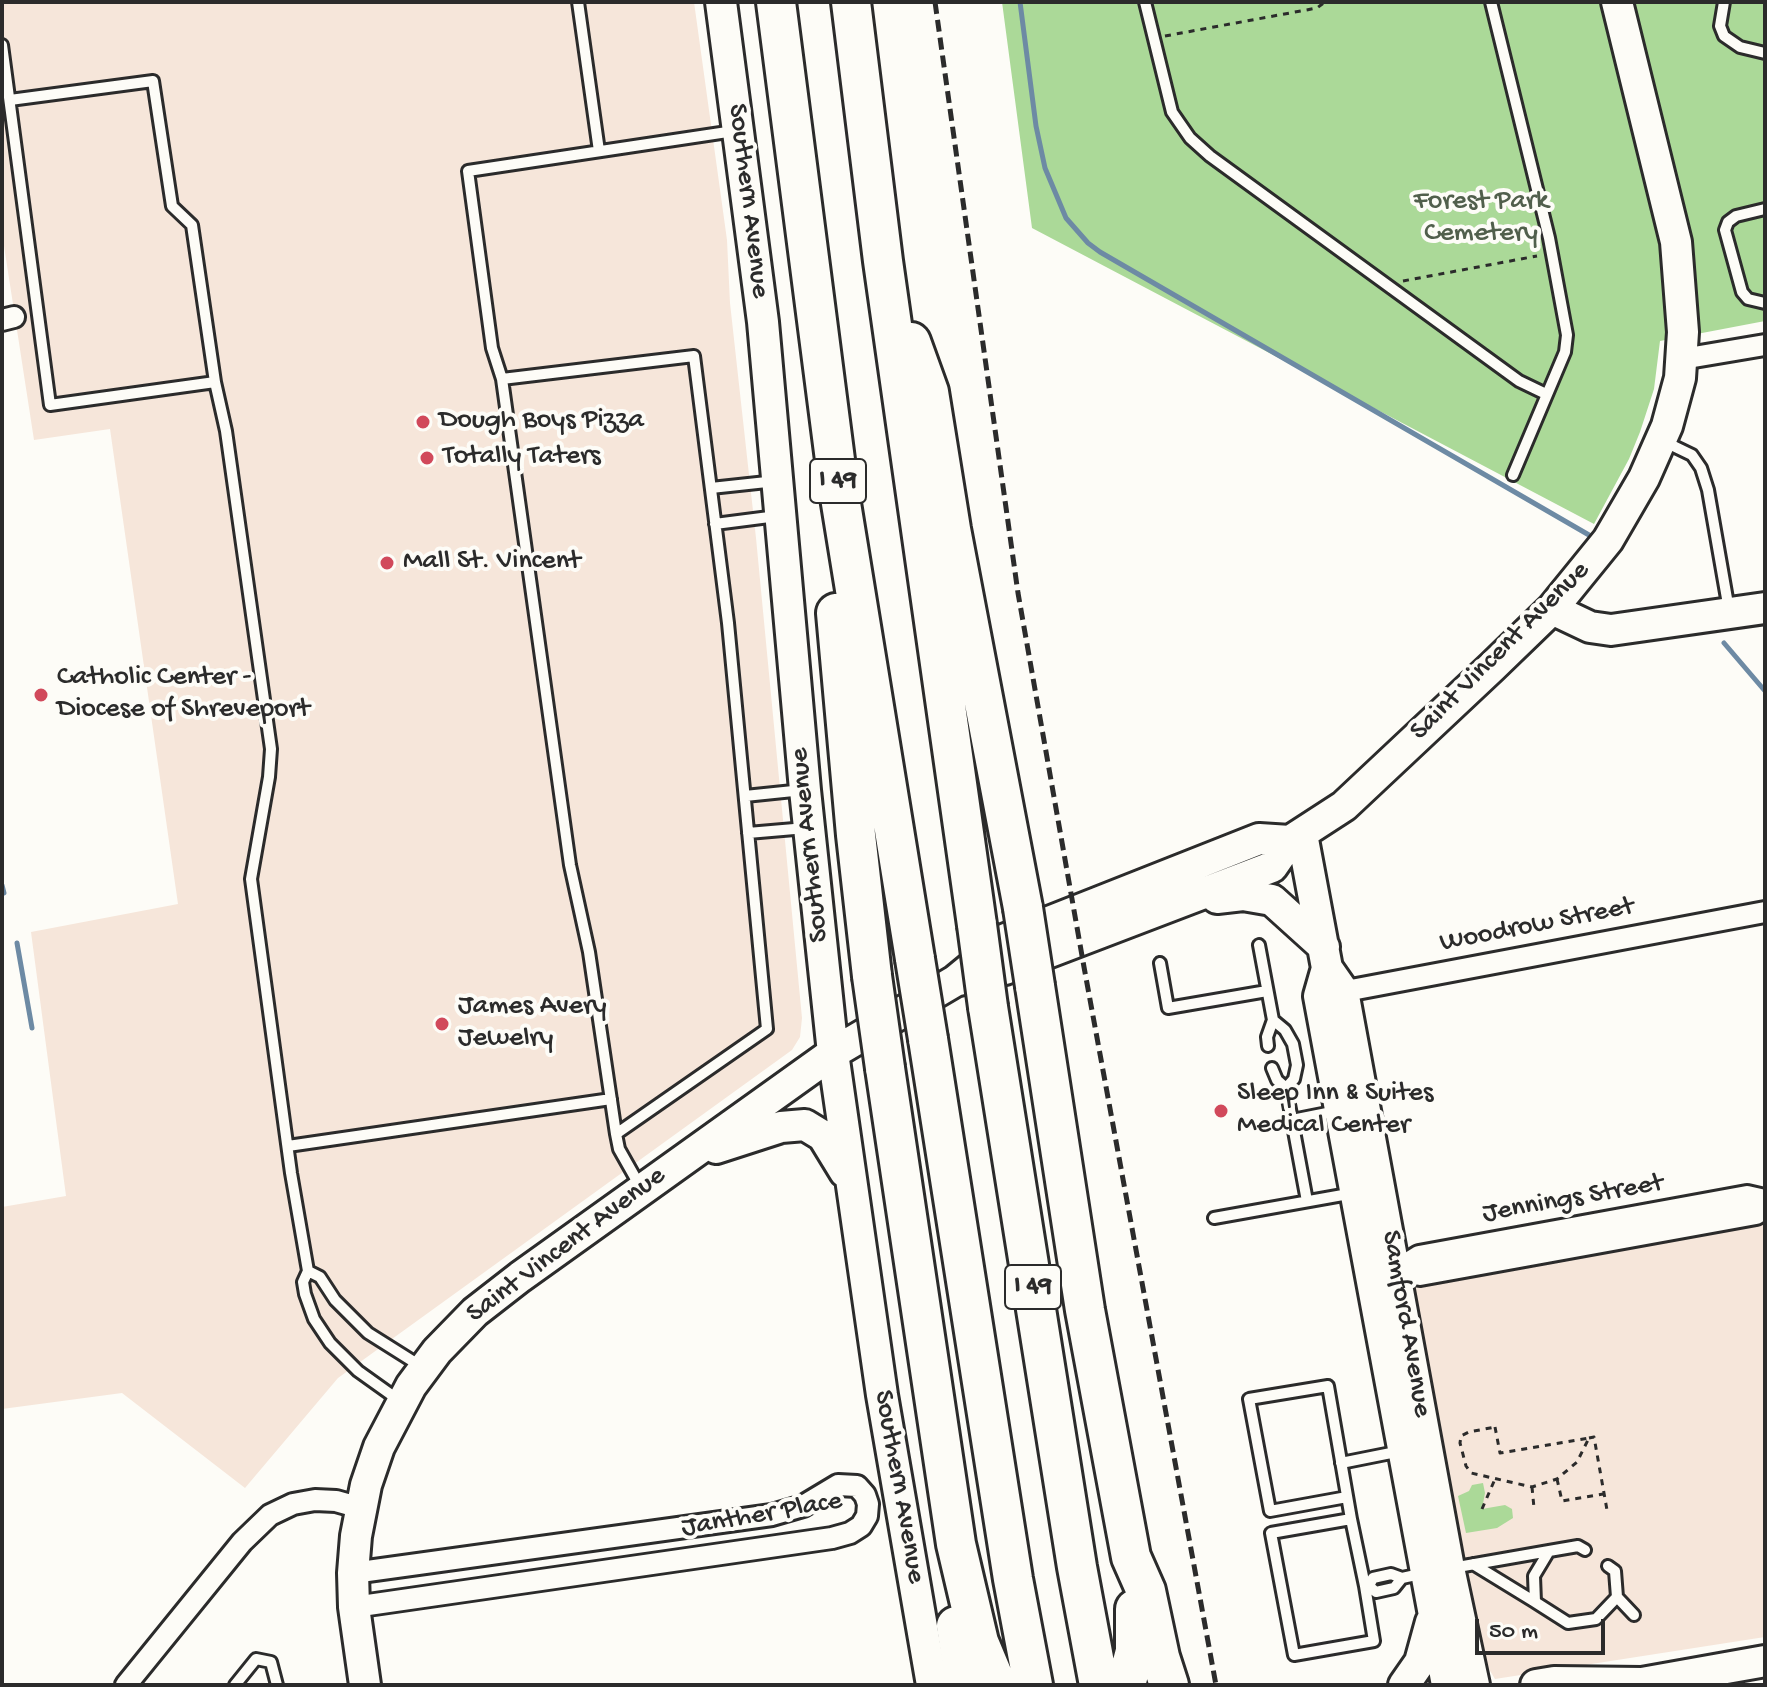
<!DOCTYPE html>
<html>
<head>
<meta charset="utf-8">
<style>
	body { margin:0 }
	#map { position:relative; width:1767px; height:1687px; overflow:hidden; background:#fdfcf7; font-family:"Gochi Hand",sans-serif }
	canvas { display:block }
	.frame { position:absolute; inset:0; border:4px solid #2b2b2b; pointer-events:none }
	.scale { position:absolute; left:1475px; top:1619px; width:130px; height:36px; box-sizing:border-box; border:4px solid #2b2b2b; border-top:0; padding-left:10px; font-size:24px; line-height:28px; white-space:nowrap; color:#2b2b2b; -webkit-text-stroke:6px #fdfcf7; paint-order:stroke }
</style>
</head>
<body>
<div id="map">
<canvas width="1767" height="1687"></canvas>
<div class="frame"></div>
<div class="scale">50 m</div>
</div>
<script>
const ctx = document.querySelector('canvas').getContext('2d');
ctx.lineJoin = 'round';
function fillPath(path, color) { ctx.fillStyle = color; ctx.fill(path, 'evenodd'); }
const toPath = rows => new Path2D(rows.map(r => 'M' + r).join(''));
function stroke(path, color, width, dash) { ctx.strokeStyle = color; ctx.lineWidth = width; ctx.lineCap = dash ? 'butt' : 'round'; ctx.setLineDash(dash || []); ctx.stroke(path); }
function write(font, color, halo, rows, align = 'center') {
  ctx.font = font + ' "Gochi Hand",sans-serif'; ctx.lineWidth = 8; ctx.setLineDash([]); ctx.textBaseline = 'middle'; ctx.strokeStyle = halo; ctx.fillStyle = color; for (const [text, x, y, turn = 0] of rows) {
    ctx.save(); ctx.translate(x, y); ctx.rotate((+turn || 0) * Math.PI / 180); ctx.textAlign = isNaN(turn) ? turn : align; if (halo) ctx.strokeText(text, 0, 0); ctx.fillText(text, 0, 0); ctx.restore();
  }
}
const built = toPath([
	[2,2,694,2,727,240,730,303,756,538,802,1018,800,1037,792,1050,338,1378,245,1488,122,1393,2,1409,2,1207,66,1196,31,932,178,904,110,429,34,440,2,233],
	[1765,1221,1765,1637,1495,1679,1475,1646,1406,1287]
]);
const green = toPath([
	[1002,2,1765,2,1765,321,1660,341,1654,389,1640,432,1629,459,1594,524,1032,228],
	[1483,1483,1485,1493,1482,1509,1505,1505,1512,1509,1513,1518,1497,1528,1466,1533,1458,1496,1469,1491,1472,1485]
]);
const stream = toPath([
	[1020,2,1036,126,1045,168,1066,218,1088,243,1100,252,1589,535],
	[1724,643,1765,691],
	[2,885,4,893],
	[17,943,32,1028]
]);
const path = toPath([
	[1165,36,1317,8,1325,2],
	[1403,281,1537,256],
	[1495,1427,1500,1453,1589,1438,1577,1462,1557,1479,1532,1487,1471,1473,1466,1466,1460,1443,1461,1436,1469,1432,1495,1427],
	[1589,1438,1594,1437,1607,1510],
	[1557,1479,1562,1501,1603,1494],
	[1532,1487,1534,1508],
	[1482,1509,1495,1479]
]);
const lane = toPath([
	[578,2,599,151],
	[1145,2,1172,112,1190,138,1210,156,1519,381,1546,394],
	[1491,2,1549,238,1567,335,1565,352,1513,475],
	[1724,2,1720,26,1724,36,1740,47,1765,53],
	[2,45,50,405,215,382],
	[10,100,153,81,172,206,192,225,215,382,226,431,271,749,269,777,251,879,291,1173,308,1271,303,1282,305,1294,314,1319,330,1343,358,1371,400,1401],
	[1765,209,1736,216,1728,222,1725,230,1742,292,1748,299,1765,303],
	[502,379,694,356,728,623,767,1029,616,1134],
	[1663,441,1692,455,1701,468,1708,490,1729,610],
	[711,488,776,481],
	[715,524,777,516],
	[745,796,803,790],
	[748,833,806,828],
	[1259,945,1273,1020,1285,1030,1293,1044,1297,1065,1294,1079,1286,1088,1307,1201],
	[1160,963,1168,1008,1267,991],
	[1268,1046,1267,1037,1273,1020],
	[1272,1068,1277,1080,1286,1088],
	[1292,1120,1337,1111],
	[288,1146,611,1099],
	[641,1188,619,1149,616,1134,589,952,570,865,502,379,492,348,468,171,734,131],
	[1214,1218,1354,1193],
	[308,1271,320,1277,335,1300,368,1333,422,1367],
	[1341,1463,1401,1451],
	[1347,1497,1270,1511,1249,1399,1328,1386,1351,1519],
	[1585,1550,1578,1546,1549,1551,1534,1576,1535,1602,1568,1623,1596,1619,1617,1597,1615,1571,1608,1566],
	[1473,1564,1535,1602],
	[1452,1568,1549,1551],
	[1365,1586,1374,1641,1294,1655,1271,1533,1351,1519,1365,1586,1369,1586,1376,1592,1394,1588,1402,1578],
	[1369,1586,1373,1578,1391,1574,1402,1578,1425,1573],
	[1617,1597,1634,1615],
	[235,1685,256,1659,271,1662,277,1685]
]);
const street = toPath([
	[2,320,14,317],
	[1682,359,1765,345],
	[1330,994,1765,912],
	[1395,1271,1419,1256,1747,1196,1765,1200],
	[1385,1273,1395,1271,1420,1275,1756,1214,1765,1208],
	[353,1573,772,1515,803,1506,838,1485,857,1486,865,1495,868,1504,867,1516,861,1526,850,1533,832,1538,354,1607],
	[126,1685,242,1542,270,1515,293,1504,315,1500,336,1501,361,1508]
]);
const secondary = toPath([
	[721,2,763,322,805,790,833,1053,882,1395,932,1685],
	[1552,609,1590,627,1611,630,1765,608],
	[1302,834,1327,968,1343,991,1449,1568,1474,1685],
	[1217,898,1243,895,1272,900,1324,947],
	[1327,968,1319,996,1447,1685],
	[955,981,1005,969,1272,867,1290,841,1344,806,1492,667,1552,609,1608,540,1644,478,1667,426,1680,378,1683,332,1676,242,1617,2],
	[716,1148,781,1127,805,1125,823,1136,845,1172],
	[365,1685,354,1607,353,1573,356,1536,366,1485,379,1447,411,1386,437,1351,475,1312,520,1277,833,1053,955,981,1006,939,1259,839,1290,841],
	[1404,1685,1420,1662,1431,1622],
	[1536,1685,1554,1682,1642,1683,1765,1661]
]);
const highway = toPath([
	[776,2,839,491,915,959],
	[851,2,883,261,977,925],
	[911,342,929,392,951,529,1023,908],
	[836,613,856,835,872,976],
	[1035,986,1085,1310,1131,1557,1146,1591,1160,1657,1169,1685],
	[988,1007,1077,1567,1099,1685],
	[928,1039,1013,1579,1033,1685],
	[885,1068,956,1544,979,1642,997,1685],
	[956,1626,965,1685],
	[1126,1685,1135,1651,1135,1609]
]);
const rail = toPath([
	[935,2,1018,593,1084,967,1216,1685]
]);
const highwayBridge = toPath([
	[1023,908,1035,986],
	[977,925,988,1007],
	[915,959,928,1039],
	[872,976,885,1068]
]);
const markers = [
	[423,422,8,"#d1495b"],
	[427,458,8,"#d1495b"],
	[387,563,8,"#d1495b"],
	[41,695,8,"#d1495b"],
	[442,1024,8,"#d1495b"],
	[1221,1111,8,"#d1495b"]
];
const shields = [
	[838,481,56],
	[1033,1287,56]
];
const shieldNames = [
	["I 49",838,481],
	["I 49",1033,1287]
];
const streetNames = [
	["Southern Avenue",747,201,83],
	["Saint Vincent Avenue",1501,652,-45],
	["Southern Avenue",811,845,-96],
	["Woodrow Street",1537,926,-11],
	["Jennings Street",1573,1200,-10],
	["Saint Vincent Avenue",567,1246,-37],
	["Samford Avenue",1405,1324,80],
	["Southern Avenue",898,1487,80],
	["Janther Place",762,1516,-10]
];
const parkNames = [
	["Forest Park",1481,203],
	["Cemetery",1481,235]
];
const poiNames = [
	["Dough Boys Pizza",439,422],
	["Totally Taters",443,458],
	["Mall St. Vincent",403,563],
	["Catholic Center -",57,679],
	["Diocese of Shreveport",57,711],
	["James Avery",458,1008],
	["Jewelry",458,1040],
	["Sleep Inn & Suites",1237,1095],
	["Medical Center",1237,1127]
];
fillPath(built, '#f6e6da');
fillPath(green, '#abd998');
stroke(stream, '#6d8aa4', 5);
stroke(lane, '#2b2b2b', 16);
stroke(street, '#2b2b2b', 26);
stroke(secondary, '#2b2b2b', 36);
stroke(highway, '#2b2b2b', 44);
stroke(path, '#2b2b2b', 3, [6, 6]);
stroke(lane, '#fdfcf7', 10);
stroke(street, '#fdfcf7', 20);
stroke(secondary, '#fdfcf7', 30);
stroke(highway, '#fdfcf7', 38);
stroke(rail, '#2b2b2b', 5, [12, 6]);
stroke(highwayBridge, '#2b2b2b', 44, []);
stroke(highwayBridge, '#fdfcf7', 38);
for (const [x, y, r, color] of markers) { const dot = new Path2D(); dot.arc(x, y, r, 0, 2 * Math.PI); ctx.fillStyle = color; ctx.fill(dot); stroke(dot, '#fdfcf7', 3); }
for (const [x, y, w] of shields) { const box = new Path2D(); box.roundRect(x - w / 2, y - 22, w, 44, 6); ctx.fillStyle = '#fdfcf7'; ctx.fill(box); stroke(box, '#2b2b2b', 2); }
write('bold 26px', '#2b2b2b', null, shieldNames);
write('28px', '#2b2b2b', '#fdfcf7', streetNames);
write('28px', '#515f4c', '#fdfcf7', parkNames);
write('28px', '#2b2b2b', '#fdfcf7', poiNames, 'left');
</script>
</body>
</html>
